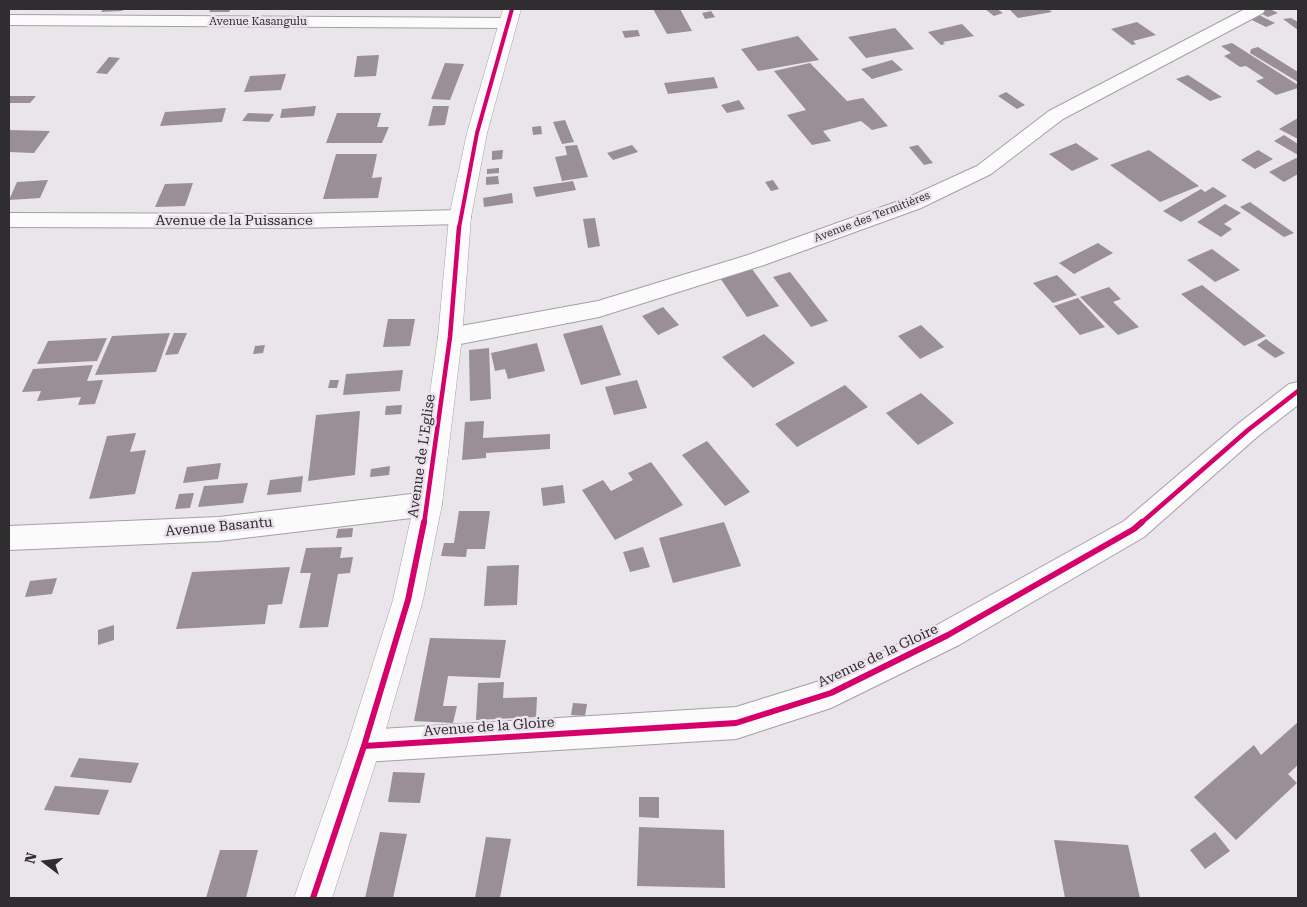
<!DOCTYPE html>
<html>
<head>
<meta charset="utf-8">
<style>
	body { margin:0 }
	#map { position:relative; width:1307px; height:907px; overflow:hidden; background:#eae5ea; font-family:"Roboto Serif",serif }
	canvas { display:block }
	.frame { position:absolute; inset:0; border:10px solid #302d30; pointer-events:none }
	.north { position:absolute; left:20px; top:837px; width:50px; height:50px; -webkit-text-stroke:4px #ece2ed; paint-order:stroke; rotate:285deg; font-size:14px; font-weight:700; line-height:20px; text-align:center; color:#302d30 }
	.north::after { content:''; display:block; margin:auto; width:18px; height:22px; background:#302d30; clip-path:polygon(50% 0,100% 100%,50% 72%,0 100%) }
</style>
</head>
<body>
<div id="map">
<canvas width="1307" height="907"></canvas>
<div class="frame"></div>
<div class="north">N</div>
</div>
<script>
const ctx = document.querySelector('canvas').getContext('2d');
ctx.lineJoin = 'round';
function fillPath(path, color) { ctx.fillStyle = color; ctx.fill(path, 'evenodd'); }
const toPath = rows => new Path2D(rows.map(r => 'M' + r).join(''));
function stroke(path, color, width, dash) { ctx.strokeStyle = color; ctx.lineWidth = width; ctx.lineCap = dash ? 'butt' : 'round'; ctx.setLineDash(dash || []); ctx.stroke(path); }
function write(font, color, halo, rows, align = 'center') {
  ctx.font = font + ' "Roboto Serif",serif'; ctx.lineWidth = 5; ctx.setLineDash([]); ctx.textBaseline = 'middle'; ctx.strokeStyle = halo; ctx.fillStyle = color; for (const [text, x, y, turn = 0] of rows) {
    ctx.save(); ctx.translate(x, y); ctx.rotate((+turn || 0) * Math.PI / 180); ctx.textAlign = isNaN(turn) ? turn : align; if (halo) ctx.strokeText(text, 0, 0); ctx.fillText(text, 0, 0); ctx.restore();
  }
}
const building = toPath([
	[103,9,124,9,122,11,101,12],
	[211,9,231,9,229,12,209,12],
	[653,9,680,9,692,31,667,34],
	[985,9,997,9,1003,13,994,16],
	[1009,9,1048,9,1052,12,1018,18],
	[1265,9,1270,9,1278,13,1268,17,1258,12],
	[711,11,715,17,705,19,702,13],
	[1259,15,1275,23,1266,27,1250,19],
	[1291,18,1298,22,1298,30,1283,19],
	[1137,22,1156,35,1133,41,1136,44,1132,45,1111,29],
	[962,24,974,36,943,42,945,44,941,45,928,32],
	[895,28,914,49,866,58,848,37],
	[638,30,640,36,625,38,622,31],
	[798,36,819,60,758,71,741,49],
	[1232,43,1298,85,1298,88,1276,95,1256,81,1264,78,1246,66,1240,67,1224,56,1231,53,1221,46],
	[1258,47,1298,72,1298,82,1250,53,1251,49],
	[379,55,376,76,354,77,357,56],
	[109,57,120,58,107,74,96,73],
	[892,60,903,70,872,79,861,69],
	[445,63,464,64,450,100,431,99],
	[810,63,847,101,863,98,888,126,872,130,861,121,823,131,831,141,812,145,787,115,806,110,774,71],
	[286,74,281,90,244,92,250,76],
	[1188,75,1222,97,1210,101,1176,79],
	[714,77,718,88,668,94,664,83],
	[1006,92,1025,105,1017,109,998,96],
	[9,96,36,96,30,103,9,103],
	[739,100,745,109,727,113,721,105],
	[316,106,314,116,280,118,282,109],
	[433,106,449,106,445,125,428,126],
	[226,108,222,122,160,126,165,112],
	[248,113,274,114,269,122,242,121],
	[337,113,381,113,377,127,389,127,382,143,326,143],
	[1298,118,1298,139,1279,129],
	[565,120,574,142,562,144,553,122],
	[541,126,542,134,533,135,532,127],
	[9,130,50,131,34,153,9,152],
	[1284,135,1298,144,1298,155,1274,141],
	[1076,143,1099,159,1072,171,1049,154],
	[577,145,588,177,562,181,555,157,567,155,565,146],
	[632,145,638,152,613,160,607,153],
	[918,145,933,163,924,165,909,147],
	[503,150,502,159,492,160,492,151],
	[1149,150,1199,186,1160,202,1110,165],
	[1258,150,1273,159,1255,169,1241,160],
	[336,154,377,154,372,178,382,177,378,198,323,199],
	[1296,158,1298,159,1298,174,1284,182,1269,172],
	[499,168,499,173,487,174,487,169],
	[498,176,499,184,486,185,486,177],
	[48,180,40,198,9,200,17,182],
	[773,180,779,189,771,191,765,182],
	[573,181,576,190,536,197,533,187],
	[193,183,185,206,155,207,165,184],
	[1213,187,1227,196,1181,222,1163,211,1201,189,1205,192],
	[512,193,513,203,484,207,483,198],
	[1250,202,1294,233,1284,237,1240,207],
	[1225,204,1241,213,1224,224,1232,229,1221,237,1197,222],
	[595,218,600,246,588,248,583,219],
	[1098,243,1113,253,1074,274,1059,263],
	[1212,249,1240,270,1215,282,1187,260],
	[752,269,779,306,747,317,720,278],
	[790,272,828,321,811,327,773,277],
	[1057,275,1077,295,1053,303,1033,283],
	[1202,285,1266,336,1244,346,1181,294],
	[1109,287,1121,299,1113,302,1139,327,1118,335,1080,297],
	[1078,298,1105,327,1080,335,1054,306],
	[663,307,679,325,658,335,642,316],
	[388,319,415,319,410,346,383,347],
	[602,325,621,375,581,385,563,334],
	[921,325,944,347,920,359,898,336],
	[170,333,156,372,95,375,112,336],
	[174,333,187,333,178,354,165,355],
	[764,334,795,363,753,388,722,357],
	[107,338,97,361,37,364,48,341],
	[1266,339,1285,353,1275,358,1257,345],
	[537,343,545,371,508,379,505,369,495,371,491,353],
	[265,345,263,353,253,354,255,346],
	[489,348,491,399,470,401,469,350],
	[93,365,87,381,103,380,95,404,78,405,81,397,37,401,41,391,22,392,33,369],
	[403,370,400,391,343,395,346,374],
	[330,380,339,380,337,388,328,388],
	[637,380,647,408,614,415,605,387],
	[845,385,868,407,797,447,775,424],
	[921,393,954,423,918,445,886,413],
	[402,405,401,414,385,415,386,406],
	[360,411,355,475,308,481,316,415],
	[484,421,483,438,550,434,550,449,486,453,486,458,462,460,465,422],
	[136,433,130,452,146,450,135,494,89,499,107,436],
	[707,441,750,492,725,506,682,455],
	[651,462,683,505,615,540,582,490,603,480,611,491,633,480,628,473],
	[221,463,218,479,183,483,187,467],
	[390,466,389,475,370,477,371,469],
	[303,476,301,492,267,495,270,480],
	[248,483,243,503,198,507,204,486],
	[563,485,565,503,543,506,541,488],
	[194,493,190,508,175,509,179,494],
	[459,511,490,511,485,549,467,549,466,557,441,556,444,543,454,543],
	[724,522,741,566,673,583,659,538],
	[353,528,352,537,336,538,338,529],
	[342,547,340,558,353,557,350,573,338,574,328,627,299,628,311,573,300,573,306,548],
	[643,547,650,567,630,572,623,552],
	[519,565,517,605,484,606,487,566],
	[290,567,282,604,268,605,265,624,176,629,192,572],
	[57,578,52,594,25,597,30,581],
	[114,625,114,640,98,645,98,630],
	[430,638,506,640,500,678,448,676,443,706,457,706,453,723,414,721],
	[504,682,503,698,537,697,536,717,476,720,478,683],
	[573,703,587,704,585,716,571,715],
	[1298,722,1298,765,1288,774,1297,783,1236,840,1194,797,1254,745,1261,755],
	[79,758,139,763,131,783,70,777],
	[393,772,425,773,420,803,388,802],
	[55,786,109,790,99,815,44,810],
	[639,797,659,797,659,818,639,817],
	[639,827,724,830,725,888,637,886],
	[380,832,407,834,393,898,365,898],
	[1215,832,1230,851,1205,869,1190,850],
	[486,837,511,839,500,898,475,898],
	[1054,840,1128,845,1140,898,1065,898],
	[220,850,258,850,246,898,206,898]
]);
const minor = toPath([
	[1245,9,1265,9,1263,13,1063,119,991,174,921,208,764,265,599,317,450,346,442,343,438,337,442,331,450,328,598,301,748,255,907,198,977,166,1049,111,1245,9],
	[9,15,507,18,513,19,515,23,513,27,507,28,9,25,9,15],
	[460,210,467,212,471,217,467,222,460,224,297,228,9,227,9,213,297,214,460,210],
	[1298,382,1298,405,1257,437,1144,537,959,645,831,708,736,739,364,762,352,758,348,746,352,734,364,730,736,707,826,679,937,625,1124,521,1239,423,1289,384,1298,382],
	[428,492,438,496,442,504,438,512,428,516,219,541,9,550,9,526,219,517,428,492]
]);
const tertiary = toPath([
	[503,9,521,9,487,133,471,217,462,337,442,504,423,600,381,746,332,898,294,898,347,746,393,600,414,504,438,337,449,217,467,133,503,9]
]);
const cyclewayFar2 = toPath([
	[459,228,477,133,512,9]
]);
const cyclewayFar1 = toPath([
	[424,524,450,337,459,227],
	[1140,524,1248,430,1298,391]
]);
const cycleway = toPath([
	[364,746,736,723,831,693,948,635,1134,529,1142,522],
	[313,898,364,746,408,600,424,522]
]);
const farStreetnames = [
	["Avenue Kasangulu",258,22],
	["Avenue des Termitières",872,217,-21]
];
const streetNames = [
	["Avenue de la Puissance",234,221],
	["Avenue de L'Eglise",422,456,-82],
	["Avenue Basantu",219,527,-5],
	["Avenue de la Gloire",878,656,-25],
	["Avenue de la Gloire",489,727,-4]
];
fillPath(building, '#998f94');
stroke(minor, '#a4a0a4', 2);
stroke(tertiary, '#a4a0a4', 1);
fillPath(minor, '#fcfbfc');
fillPath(tertiary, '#fcfbfc');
stroke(cyclewayFar2, '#d6006c', 4);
stroke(cyclewayFar1, '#d6006c', 4.5);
stroke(cycleway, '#d6006c', 6);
write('11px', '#302d30', '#ece2ed', farStreetnames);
write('14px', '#302d30', '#ece2ed', streetNames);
</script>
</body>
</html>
